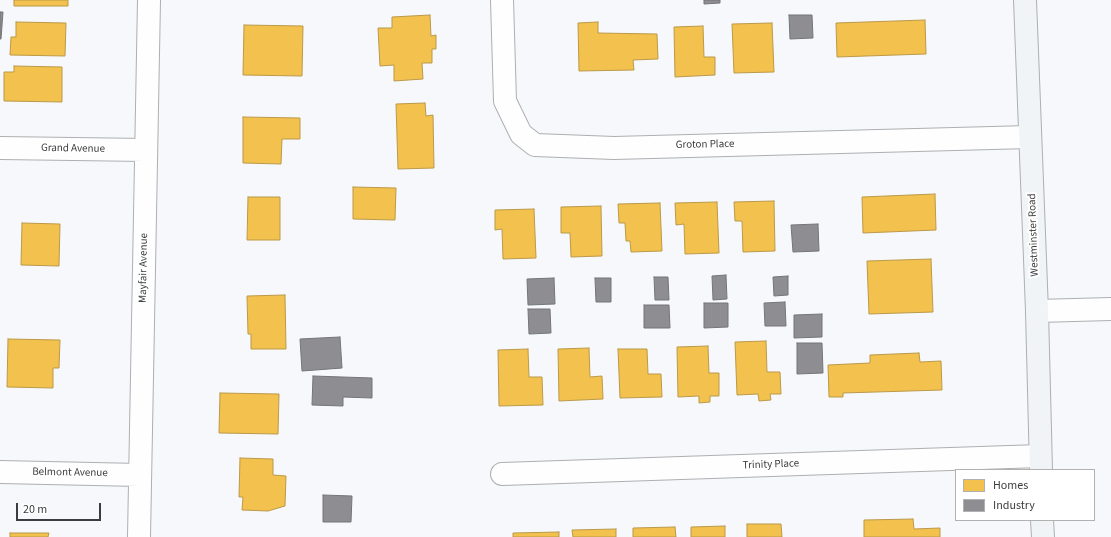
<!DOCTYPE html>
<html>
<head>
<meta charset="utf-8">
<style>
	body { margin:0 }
	#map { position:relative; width:1111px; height:537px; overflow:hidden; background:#f6f8fb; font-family:"Source Sans 3",sans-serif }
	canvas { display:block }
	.legend { position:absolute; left:955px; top:469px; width:140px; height:52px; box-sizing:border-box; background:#fff; border:1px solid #b1b1b2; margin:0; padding:5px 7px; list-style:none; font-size:12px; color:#3b3c3e }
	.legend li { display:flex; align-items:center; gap:8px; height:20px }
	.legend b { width:20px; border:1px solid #b1b1b2 }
	.scale { position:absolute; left:16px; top:503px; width:85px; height:18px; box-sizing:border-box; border:2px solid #3b3c3e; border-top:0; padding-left:5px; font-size:12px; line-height:14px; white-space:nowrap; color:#3b3c3e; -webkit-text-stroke:3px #fff; paint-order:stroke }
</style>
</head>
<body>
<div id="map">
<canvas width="1111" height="537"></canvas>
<ul class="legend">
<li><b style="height:11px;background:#f2c14e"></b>Homes</li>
<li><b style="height:11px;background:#8d8d92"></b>Industry</li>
</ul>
<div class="scale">20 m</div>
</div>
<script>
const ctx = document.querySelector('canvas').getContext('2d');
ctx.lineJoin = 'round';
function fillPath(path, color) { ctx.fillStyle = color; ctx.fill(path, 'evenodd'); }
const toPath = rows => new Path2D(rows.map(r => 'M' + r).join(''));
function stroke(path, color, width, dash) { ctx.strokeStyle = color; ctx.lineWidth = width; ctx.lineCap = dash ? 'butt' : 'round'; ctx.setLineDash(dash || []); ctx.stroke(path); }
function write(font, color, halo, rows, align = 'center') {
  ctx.font = font + ' "Source Sans 3",sans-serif'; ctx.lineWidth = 4; ctx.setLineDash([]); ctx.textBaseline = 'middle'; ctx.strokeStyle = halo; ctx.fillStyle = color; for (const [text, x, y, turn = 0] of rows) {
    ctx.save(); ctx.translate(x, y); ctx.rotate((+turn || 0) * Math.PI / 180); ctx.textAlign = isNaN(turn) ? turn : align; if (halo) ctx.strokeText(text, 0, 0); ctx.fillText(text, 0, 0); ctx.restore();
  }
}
const homes = toPath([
	[14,0,68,0,68,6,14,6,14,0],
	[430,15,431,36,436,35,436,49,432,49,432,63,422,63,423,79,394,81,394,65,380,66,378,28,392,28,392,17,430,15],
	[925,20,926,54,837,57,836,23,925,20],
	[16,22,66,23,65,56,10,55,11,37,16,37,16,22],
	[598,22,598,33,657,34,658,59,633,60,634,70,579,71,578,23,598,22],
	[772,23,774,72,734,73,732,24,772,23],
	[244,25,303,26,302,76,243,75,244,25],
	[703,26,704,57,715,57,715,75,675,77,674,27,703,26],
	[14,66,62,67,62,102,4,101,4,72,14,72,14,66],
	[425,103,426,116,433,115,434,168,398,169,396,104,425,103],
	[243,117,300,118,300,139,282,139,281,164,243,163,243,117],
	[353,187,396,188,395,220,353,219,353,187],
	[935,194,936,230,863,233,862,197,935,194],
	[248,197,280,197,280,240,247,240,248,197],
	[774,201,775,251,743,252,742,221,735,221,734,202,774,201],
	[717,202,719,253,685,254,684,224,676,225,675,203,717,202],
	[660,203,662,251,631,252,630,241,626,241,625,223,619,223,618,204,660,203],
	[601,206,602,256,571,257,570,233,561,233,561,207,601,206],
	[534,209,536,258,503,259,502,229,495,230,495,210,534,209],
	[22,223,60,224,59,266,21,265,22,223],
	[931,259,933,312,869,314,867,261,931,259],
	[285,295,286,349,251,349,251,334,248,334,247,296,285,295],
	[8,339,60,340,59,368,53,368,53,388,7,387,8,339],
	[766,341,767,372,780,372,781,394,770,394,771,400,759,401,758,394,737,395,735,342,766,341],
	[708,346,709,373,719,373,719,396,710,396,710,402,699,403,699,396,678,397,677,347,708,346],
	[589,348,590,377,602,376,603,399,559,401,558,349,589,348],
	[528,349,529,377,542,377,543,405,499,406,498,350,528,349],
	[618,349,647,349,648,374,661,374,662,397,620,398,618,349],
	[919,353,920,362,941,361,942,390,843,393,843,397,829,397,828,365,870,363,870,355,919,353],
	[220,393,279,394,278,434,219,433,220,393],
	[240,458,273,459,273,475,286,476,285,506,268,511,242,510,243,497,239,497,240,458],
	[913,519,914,529,940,528,940,537,864,537,864,520,913,519],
	[747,524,781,524,782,537,747,537,747,524],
	[725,526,725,537,691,537,691,527,725,526],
	[675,527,676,537,633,537,633,528,675,527],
	[616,529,616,537,573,537,572,530,616,529],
	[559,532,559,537,513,537,513,533,559,532],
	[10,533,49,533,48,537,10,537,10,533]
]);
const industry = toPath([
	[704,0,720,0,720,3,704,4,704,0],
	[0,12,3,12,1,39,0,39,0,12],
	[789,15,812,15,813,38,790,39,789,15],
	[818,224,819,251,793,252,791,225,818,224],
	[726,275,727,299,713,300,712,276,726,275],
	[788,276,788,295,774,296,773,277,788,276],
	[654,277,668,277,669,300,655,300,654,277],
	[554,278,555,304,528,305,527,279,554,278],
	[595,278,611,278,611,302,596,302,595,278],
	[785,302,786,326,765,326,764,303,785,302],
	[704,303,728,303,728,327,704,328,704,303],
	[644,305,669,305,670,328,644,328,644,305],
	[528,309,550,309,551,333,529,334,528,309],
	[822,314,822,337,794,338,794,315,822,314],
	[340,337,342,368,302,371,300,339,340,337],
	[797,343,822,343,823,373,797,374,797,343],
	[313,376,372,378,372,398,343,397,343,406,312,405,313,376],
	[323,495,352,496,351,522,323,522,323,495]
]);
const street = toPath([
	[502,0,505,101,521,134,535,145,614,148,1030,137],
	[0,148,146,150],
	[1037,311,1111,309],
	[0,472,140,475],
	[502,474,1040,456],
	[139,537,149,0]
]);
const secondary = toPath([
	[1025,0,1037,311,1041,470],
	[1042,520,1043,537]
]);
const streetNames = [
	["Groton Place",705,145,-1],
	["Grand Avenue",73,149,1],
	["Westminster Road",1034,235,-92],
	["Mayfair Avenue",144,268,-89],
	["Trinity Place",771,465,-2],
	["Belmont Avenue",70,473,1]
];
fillPath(homes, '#f2c14e');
stroke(homes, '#bb9949', 1);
fillPath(industry, '#8d8d92');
stroke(industry, '#747579', 1);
stroke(street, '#adafb1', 24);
stroke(secondary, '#adafb1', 24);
stroke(street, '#fefefe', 22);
stroke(secondary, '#f0f4f7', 22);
write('11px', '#3b3c3e', '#fff', streetNames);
</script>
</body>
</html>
